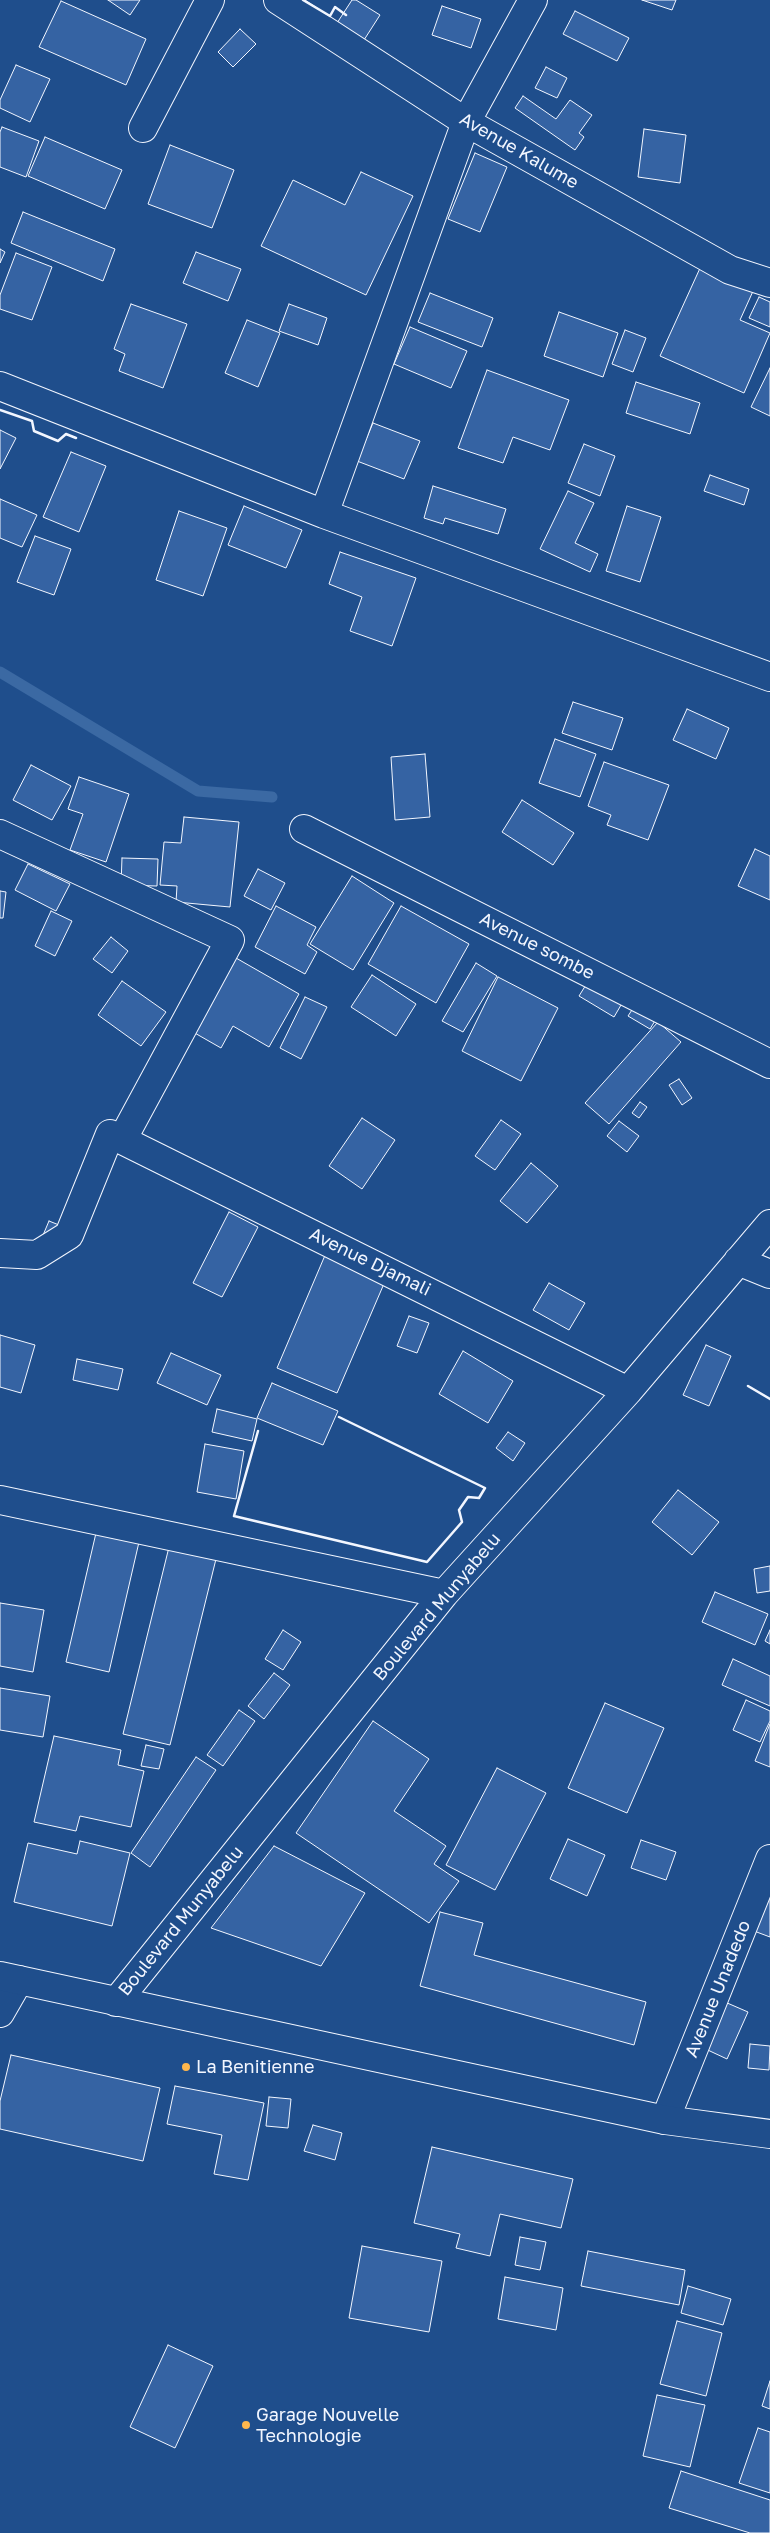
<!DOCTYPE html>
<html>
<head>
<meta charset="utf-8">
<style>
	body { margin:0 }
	canvas { display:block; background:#1f4e8c }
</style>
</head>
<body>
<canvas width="770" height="2533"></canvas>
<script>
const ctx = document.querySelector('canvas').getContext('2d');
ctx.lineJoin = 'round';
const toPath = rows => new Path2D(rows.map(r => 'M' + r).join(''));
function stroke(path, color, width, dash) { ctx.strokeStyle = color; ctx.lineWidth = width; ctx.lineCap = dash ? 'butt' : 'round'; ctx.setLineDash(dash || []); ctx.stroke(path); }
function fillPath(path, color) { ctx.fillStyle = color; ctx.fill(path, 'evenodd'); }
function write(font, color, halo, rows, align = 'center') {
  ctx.font = font + ' "Golos Text",sans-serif'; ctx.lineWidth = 4; ctx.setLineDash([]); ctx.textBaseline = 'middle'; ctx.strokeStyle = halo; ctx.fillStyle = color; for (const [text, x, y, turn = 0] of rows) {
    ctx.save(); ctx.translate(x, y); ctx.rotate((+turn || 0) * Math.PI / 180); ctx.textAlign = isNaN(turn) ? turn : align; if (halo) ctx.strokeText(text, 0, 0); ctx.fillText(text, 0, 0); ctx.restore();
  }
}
const stream = toPath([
	[0,672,198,791,272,797]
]);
const building = toPath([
	[108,0,140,0,130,15,108,0],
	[352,0,356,0,380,15,364,40,337,23,352,0],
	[642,0,676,0,672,10,642,0],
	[61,1,146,39,126,85,39,47,61,1],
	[442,6,481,19,471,48,432,35,442,6],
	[575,11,629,38,617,61,563,34,575,11],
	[240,29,256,44,233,67,218,52,240,29],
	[16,65,50,79,30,122,0,108,0,100,16,65],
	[546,67,567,78,557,98,535,88,546,67],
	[523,96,556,119,570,100,592,115,579,133,584,137,575,150,515,108,523,96],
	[2,127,39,141,26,177,0,167,0,132,2,127],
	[644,129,686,135,680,183,638,177,644,129],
	[45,137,122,170,105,209,28,176,45,137],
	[170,145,234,170,212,228,148,204,170,145],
	[475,153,507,167,480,232,448,219,475,153],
	[361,172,413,196,366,295,261,246,293,180,345,205,361,172],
	[23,212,115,249,103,281,11,243,23,212],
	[0,249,5,252,0,263,0,249],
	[196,252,241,269,228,301,183,283,196,252],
	[16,253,52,267,32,320,0,309,0,295,16,253],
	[701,266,754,289,740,320,770,333,744,393,660,356,701,266],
	[430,293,493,318,482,347,418,322,430,293],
	[759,297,770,302,770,327,749,318,759,297],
	[131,304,187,324,163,388,119,371,125,354,114,349,131,304],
	[289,304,327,318,318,345,279,331,289,304],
	[559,312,618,333,603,377,544,356,559,312],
	[247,320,280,333,258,387,225,373,247,320],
	[410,327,467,351,451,388,394,364,410,327],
	[625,330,646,338,633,372,612,364,625,330],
	[770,368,770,416,751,407,770,368],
	[487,370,569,400,550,450,513,437,503,463,458,448,487,370],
	[636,382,700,403,690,434,626,413,636,382],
	[373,423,420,441,404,479,357,461,373,423],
	[0,430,16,438,0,469,0,430],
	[584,444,615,456,600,496,568,483,584,444],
	[71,452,106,466,79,532,43,517,71,452],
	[710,475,749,489,744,505,704,491,710,475],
	[433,486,506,509,498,534,445,518,443,524,424,518,433,486],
	[568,491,594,503,575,543,598,554,590,572,540,549,568,491],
	[0,499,37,515,22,547,0,538,0,499],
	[244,506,302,530,286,568,228,545,244,506],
	[627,506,661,517,640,582,606,571,627,506],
	[179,511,227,528,203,596,156,580,179,511],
	[35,536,71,549,54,595,17,582,35,536],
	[340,552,416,578,392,646,350,631,362,597,329,584,340,552],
	[573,702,623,718,612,750,562,733,573,702],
	[687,709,729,728,716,759,673,740,687,709],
	[555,739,596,754,580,797,539,783,555,739],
	[425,754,430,817,395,820,391,757,425,754],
	[604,762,669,785,648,840,607,825,611,815,588,806,604,762],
	[31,765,71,786,52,820,13,800,31,765],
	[79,777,129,794,106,862,70,850,83,814,68,809,79,777],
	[522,800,574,833,553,865,502,832,522,800],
	[184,817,239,822,230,907,176,902,177,886,160,885,164,842,181,843,184,817],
	[755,849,770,856,770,900,738,886,755,849],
	[122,858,158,859,157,886,121,885,122,858],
	[28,864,70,884,56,911,15,890,28,864],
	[258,869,285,883,271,910,244,896,258,869],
	[352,876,394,903,353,970,310,944,352,876],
	[0,891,6,892,3,918,0,918,0,891],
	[276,906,316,927,307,945,317,952,305,974,255,947,276,906],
	[401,906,469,944,436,1003,368,964,401,906],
	[51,911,72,921,55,956,35,946,51,911],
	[111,937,128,951,112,973,93,959,111,937],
	[229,954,299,994,269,1047,233,1026,221,1048,186,1028,229,954],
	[476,963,497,976,463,1032,442,1021,476,963],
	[597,967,631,988,614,1017,579,996,597,967],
	[372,975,416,1004,396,1036,351,1007,372,975],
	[498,977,558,1008,521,1081,462,1051,498,977],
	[122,981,166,1012,141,1046,98,1015,122,981],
	[643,993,664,1006,650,1029,628,1016,643,993],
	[305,997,327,1007,301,1059,280,1048,305,997],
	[658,1022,681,1042,609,1124,585,1103,658,1022],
	[679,1079,692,1098,682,1105,669,1085,679,1079],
	[640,1102,647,1107,639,1118,632,1113,640,1102],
	[362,1118,395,1140,362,1189,329,1166,362,1118],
	[501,1120,521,1134,495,1170,475,1156,501,1120],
	[619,1121,639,1136,627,1152,607,1136,619,1121],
	[531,1163,558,1186,527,1223,500,1201,531,1163],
	[229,1212,258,1227,222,1297,193,1283,229,1212],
	[49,1221,69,1229,41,1240,49,1221],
	[326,1253,386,1279,337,1393,277,1368,326,1253],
	[549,1283,585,1303,569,1330,533,1310,549,1283],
	[409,1316,429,1323,417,1353,397,1346,409,1316],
	[0,1335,35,1345,21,1393,0,1387,0,1335],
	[706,1345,731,1356,709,1406,683,1395,706,1345],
	[463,1351,513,1381,488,1423,439,1394,463,1351],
	[171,1353,221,1375,207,1405,157,1383,171,1353],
	[77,1359,123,1369,118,1390,73,1380,77,1359],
	[272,1383,338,1411,323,1445,257,1418,272,1383],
	[217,1409,257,1419,252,1441,212,1432,217,1409],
	[508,1432,525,1443,513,1461,496,1448,508,1432],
	[205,1444,244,1451,236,1499,197,1492,205,1444],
	[678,1490,719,1522,692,1555,652,1522,678,1490],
	[96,1533,139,1542,109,1672,66,1662,96,1533],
	[169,1547,216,1559,170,1745,123,1734,169,1547],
	[770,1566,770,1591,757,1593,754,1569,770,1566],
	[715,1592,768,1614,755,1645,702,1622,715,1592],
	[0,1603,44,1610,33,1672,0,1666,0,1603],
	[283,1630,301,1642,283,1670,265,1659,283,1630],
	[770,1630,770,1644,765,1641,770,1630],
	[733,1659,770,1676,770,1706,722,1685,733,1659],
	[274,1673,290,1685,264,1719,248,1706,274,1673],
	[0,1688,50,1696,43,1737,0,1730,0,1688],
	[746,1700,770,1711,770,1721,760,1742,733,1730,746,1700],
	[605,1703,664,1728,627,1813,568,1788,605,1703],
	[239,1710,255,1721,223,1766,207,1755,239,1710],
	[373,1721,429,1759,394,1811,446,1846,434,1864,459,1881,429,1923,296,1833,373,1721],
	[770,1724,770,1767,755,1761,770,1724],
	[54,1736,121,1750,118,1765,144,1771,131,1827,80,1816,76,1831,34,1822,54,1736],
	[146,1745,164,1749,159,1769,141,1766,146,1745],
	[196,1757,216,1770,150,1867,131,1853,196,1757],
	[497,1768,546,1793,495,1890,446,1865,497,1768],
	[568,1839,605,1855,587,1896,550,1879,568,1839],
	[641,1840,676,1852,666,1880,631,1868,641,1840],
	[80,1841,130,1853,112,1926,14,1902,28,1843,77,1854,80,1841],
	[274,1846,365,1893,321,1966,211,1928,274,1846],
	[770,1864,770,1937,746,1928,770,1864],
	[440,1912,483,1923,474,1955,646,2002,634,2045,420,1986,440,1912],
	[718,1999,748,2012,727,2059,697,2045,718,1999],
	[750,2044,770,2046,769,2070,748,2068,750,2044],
	[11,2055,160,2088,143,2161,0,2129,0,2101,11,2055],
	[175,2086,264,2103,248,2180,214,2174,222,2135,167,2124,175,2086],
	[269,2097,291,2099,288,2128,266,2126,269,2097],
	[313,2125,342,2133,335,2160,304,2151,313,2125],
	[432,2147,573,2179,561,2228,500,2214,490,2256,456,2248,460,2234,414,2223,432,2147],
	[520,2237,546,2242,540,2270,515,2265,520,2237],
	[362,2246,442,2261,429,2332,349,2318,362,2246],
	[588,2251,685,2270,679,2305,581,2286,588,2251],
	[505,2277,563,2288,556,2330,498,2319,505,2277],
	[688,2286,731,2299,723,2325,681,2313,688,2286],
	[677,2321,722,2333,706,2396,660,2384,677,2321],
	[168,2345,213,2366,175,2448,130,2427,168,2345],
	[770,2381,770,2409,762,2406,770,2381],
	[657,2395,705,2405,690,2467,643,2456,657,2395],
	[758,2428,770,2432,770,2493,739,2483,758,2428],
	[681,2471,770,2500,770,2533,750,2533,669,2508,681,2471]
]);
const minor = toPath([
	[278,0,466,122,730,270,770,283],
	[143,128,210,0],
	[0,386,324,514,770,677],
	[324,514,466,122,533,0],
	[304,829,770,1064],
	[0,834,230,940,122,1140],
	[0,1253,37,1255,69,1235,110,1134,628,1391],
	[738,1261,770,1274],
	[0,1500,444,1594],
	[116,2002,444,1594,628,1391,770,1224],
	[0,2013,19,1980],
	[665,2120,770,1859]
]);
const highway = toPath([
	[0,1976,665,2120,770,2134]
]);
const wall = toPath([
	[303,0,330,16,335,7,346,15],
	[0,410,32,421,34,431,58,441,66,434,76,438],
	[748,1386,770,1399],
	[258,1431,234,1516,427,1562,462,1522,459,1510,468,1497,479,1498,485,1488,339,1417]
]);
const markers = [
	[186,2067,5,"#ffb74d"],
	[246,2425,5,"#ffb74d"]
];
const streetNames = [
	["Avenue Kalume",519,151,30],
	["Avenue sombe",537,946,27],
	["Avenue Djamali",370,1262,26],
	["Boulevard Munyabelu",437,1607,-50],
	["Boulevard Munyabelu",181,1921,-51],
	["Avenue Unadedo",718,1989,-68]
];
const poiNames = [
	["La Benitienne",196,2067],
	["Garage Nouvelle",256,2415],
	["Technologie",256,2436]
];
stroke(stream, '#3b69a3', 11);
fillPath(building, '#3563a3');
stroke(building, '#f2f6ff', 1);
stroke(minor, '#f2f6ff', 30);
stroke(highway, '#f2f6ff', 30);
stroke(minor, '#1f4e8c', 28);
stroke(highway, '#1f4e8c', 28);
stroke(wall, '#f2f6ff', 2.5);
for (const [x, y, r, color] of markers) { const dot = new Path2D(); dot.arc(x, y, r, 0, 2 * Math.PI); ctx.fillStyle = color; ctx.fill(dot); stroke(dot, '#1f4e8c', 2); }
write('18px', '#f2f6ff', '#1f4e8c', streetNames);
write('18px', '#f2f6ff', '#1f4e8c', poiNames, 'left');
</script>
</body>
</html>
